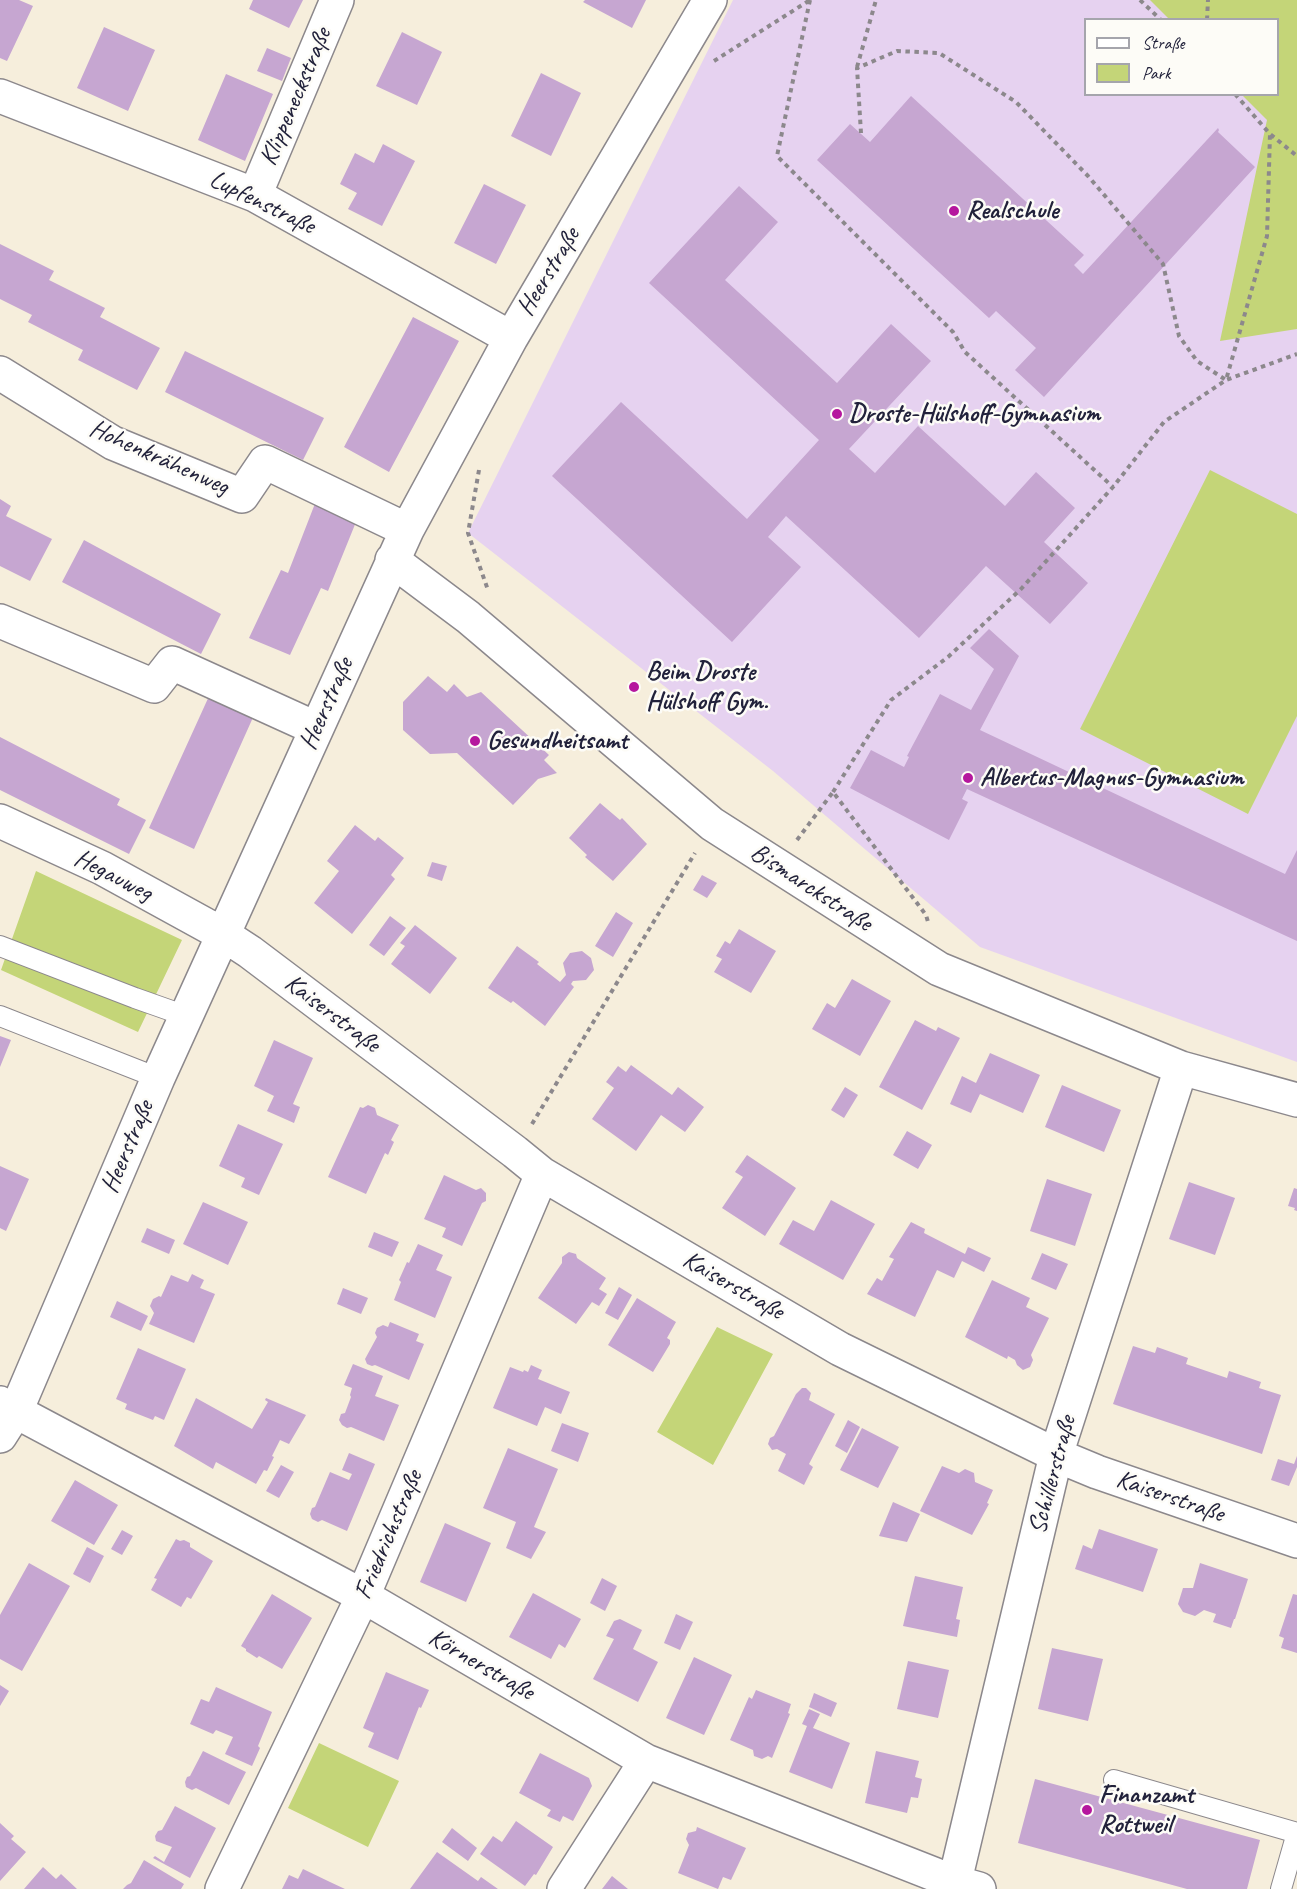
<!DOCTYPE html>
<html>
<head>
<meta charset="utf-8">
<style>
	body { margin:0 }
	#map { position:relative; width:1297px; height:1889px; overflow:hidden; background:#f6eedc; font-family:Caveat,sans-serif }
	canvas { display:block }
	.legend { position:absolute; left:1084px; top:18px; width:195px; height:78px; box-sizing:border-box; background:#fdfcf7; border:2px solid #a5a5ac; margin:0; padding:8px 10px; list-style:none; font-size:18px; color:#22223b }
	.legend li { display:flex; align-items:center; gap:12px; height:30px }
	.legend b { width:30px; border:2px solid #a5a5ac }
</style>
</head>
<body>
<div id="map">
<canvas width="1297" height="1889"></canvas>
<ul class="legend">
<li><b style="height:8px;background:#fff"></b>Straße</li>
<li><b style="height:16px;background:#c4d578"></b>Park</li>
</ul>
</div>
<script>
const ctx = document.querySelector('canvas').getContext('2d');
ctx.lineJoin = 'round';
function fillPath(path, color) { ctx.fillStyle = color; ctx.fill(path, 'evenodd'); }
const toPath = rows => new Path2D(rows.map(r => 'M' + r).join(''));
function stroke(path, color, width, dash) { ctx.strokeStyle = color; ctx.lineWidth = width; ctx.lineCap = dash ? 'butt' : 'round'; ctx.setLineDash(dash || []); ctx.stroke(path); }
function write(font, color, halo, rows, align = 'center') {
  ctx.font = font + ' Caveat,sans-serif'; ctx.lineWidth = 5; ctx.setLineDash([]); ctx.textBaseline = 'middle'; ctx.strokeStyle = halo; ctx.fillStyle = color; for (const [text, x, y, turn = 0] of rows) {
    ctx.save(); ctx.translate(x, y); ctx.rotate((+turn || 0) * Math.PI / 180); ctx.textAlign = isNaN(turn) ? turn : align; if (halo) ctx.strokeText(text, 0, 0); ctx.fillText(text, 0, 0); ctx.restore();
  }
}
const built = toPath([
	[733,0,1167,0,1190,19,1086,20,1086,94,1278,94,1297,109,1297,1062,980,947,773,771,468,533]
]);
const green = toPath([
	[1150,0,1297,0,1297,329,1220,341,1267,120,1242,95,1278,94,1278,20,1169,19],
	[1210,470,1297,514,1297,716,1248,814,1080,729],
	[36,871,182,940,138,1032,1,970],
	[717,1327,773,1354,713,1465,657,1432],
	[319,1743,399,1781,368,1847,288,1808]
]);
const building = toPath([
	[0,0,19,0,33,6,7,61,0,58],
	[253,0,303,0,289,28,249,9],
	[585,0,646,0,632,28,583,2],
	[104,27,155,50,128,111,77,88],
	[402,32,442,52,417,105,376,86],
	[267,48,291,58,282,81,257,71],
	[541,73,581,93,551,156,511,136],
	[226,74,273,94,245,161,198,140],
	[911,96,1084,255,1074,265,1083,274,1218,128,1219,130,1218,132,1255,167,1044,397,1015,370,1036,348,996,311,989,318,817,160,850,124,870,142],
	[383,144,415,161,382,226,348,209,357,193,340,184,355,153,374,163],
	[484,184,526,205,496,264,454,243],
	[739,186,778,222,725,280,837,383,891,324,931,361,849,449,875,473,918,426,1005,506,1036,472,1075,508,1044,542,1088,583,1050,624,986,566,919,638,786,516,768,537,801,567,732,642,552,476,621,402,747,519,819,440,649,283],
	[0,244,54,271,49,280,105,308,100,317,160,348,137,390,78,360,83,350,28,322,32,315,0,299],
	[413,317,459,341,389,472,344,447],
	[185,351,324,418,303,460,165,392],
	[0,499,11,506,6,516,52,539,30,581,0,566],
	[316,501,356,522,328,591,321,588,290,655,249,638,281,570,288,573],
	[84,540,221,614,201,654,62,582],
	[989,629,1019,656,980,730,1285,874,1297,850,1297,941,967,789,962,799,968,802,949,840,850,788,871,750,904,767,909,757,907,756,940,694,971,710,994,669,970,648],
	[428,676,447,692,454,684,467,697,481,692,549,755,544,760,557,773,538,779,513,805,457,753,430,754,403,730,403,702],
	[210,694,255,713,194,849,149,828],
	[0,737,120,799,117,805,146,820,129,854,0,790],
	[600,803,620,820,622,818,647,844,613,881,585,857,587,855,569,838],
	[355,825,375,841,378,837,404,858,391,875,395,879,352,934,314,903,339,871,327,861],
	[432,862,447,866,442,881,427,876],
	[702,875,717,883,707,898,693,890],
	[616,912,633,923,613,957,595,946],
	[390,916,406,928,384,956,369,945],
	[415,925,457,958,430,994,391,964,405,946,400,943],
	[739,929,776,951,751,993,714,972,722,959,716,956,725,941,730,944],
	[517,946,539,962,537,964,560,982,566,975,563,963,570,953,582,951,591,958,594,970,586,980,573,981,571,984,574,987,545,1026,513,1001,511,1003,488,988],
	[852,979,891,1001,860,1056,812,1029,827,1003,835,1008],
	[915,1020,936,1031,938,1027,960,1038,922,1110,879,1087],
	[0,1036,11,1040,0,1067],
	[274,1040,313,1058,293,1104,300,1107,294,1123,267,1111,274,1096,254,1086],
	[990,1053,1040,1075,1023,1113,980,1094,971,1113,950,1104,962,1076,976,1083],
	[631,1065,672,1095,678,1087,704,1107,685,1132,661,1115,636,1151,592,1119,614,1088,606,1082,618,1066,626,1072],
	[1062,1085,1121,1110,1104,1152,1045,1127],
	[845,1087,858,1095,844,1118,831,1110],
	[368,1105,375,1108,377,1115,399,1125,391,1140,394,1142,388,1155,385,1153,366,1194,328,1177,360,1107,363,1108],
	[238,1124,283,1144,259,1195,241,1187,245,1178,219,1166],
	[907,1131,932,1145,918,1169,893,1155],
	[747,1155,796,1188,765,1236,722,1208,743,1177,735,1172],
	[0,1166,29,1179,6,1231,0,1228],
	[444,1175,476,1190,481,1188,486,1193,486,1201,482,1203,462,1246,442,1237,446,1228,424,1219],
	[1047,1179,1092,1194,1075,1246,1030,1231],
	[1189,1182,1235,1198,1215,1255,1169,1239],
	[1294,1188,1297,1189,1297,1211,1294,1210,1295,1208,1288,1206],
	[831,1200,875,1224,843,1280,779,1244,793,1220,814,1231],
	[203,1202,248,1222,228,1265,183,1244],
	[911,1222,925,1229,924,1233,965,1254,968,1247,991,1258,984,1272,962,1261,954,1278,937,1270,915,1317,867,1294,877,1278,882,1281,894,1259,889,1257],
	[147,1228,175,1240,169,1254,141,1242],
	[374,1232,399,1242,392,1257,368,1247],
	[418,1244,443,1255,436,1270,452,1277,435,1318,394,1300,401,1282,399,1280,407,1262,409,1263],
	[569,1252,576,1254,577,1258,606,1278,599,1289,607,1294,599,1306,592,1302,576,1324,538,1298,562,1263,562,1257],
	[1042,1253,1068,1264,1056,1290,1031,1279],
	[192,1274,204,1280,200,1288,215,1294,194,1343,149,1324,154,1313,150,1306,153,1299,159,1296,161,1297,171,1275,188,1282],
	[992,1280,1030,1298,1026,1307,1049,1318,1031,1355,1033,1360,1030,1367,1023,1370,1017,1365,1015,1360,1008,1356,1007,1359,965,1337],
	[619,1287,632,1295,618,1320,605,1313],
	[343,1288,368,1298,361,1314,337,1304],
	[637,1298,676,1322,667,1338,670,1340,670,1344,653,1372,608,1345],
	[117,1301,148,1316,141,1331,110,1317],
	[390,1322,419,1334,416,1341,424,1344,409,1380,375,1365,372,1366,367,1364,365,1359,377,1337,375,1333,377,1328,383,1325,388,1327],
	[1133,1346,1155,1353,1157,1347,1188,1358,1186,1364,1227,1378,1229,1371,1261,1382,1259,1388,1281,1395,1262,1454,1113,1404],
	[138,1348,186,1369,164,1420,155,1416,153,1420,125,1409,127,1404,116,1399],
	[353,1364,383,1376,375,1396,399,1405,384,1441,351,1427,347,1428,342,1425,339,1420,341,1414,345,1413,351,1397,350,1395,352,1388,344,1385],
	[531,1365,542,1370,538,1379,570,1392,561,1414,545,1407,537,1426,493,1408,510,1367,523,1372,524,1370,528,1372],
	[802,1388,806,1388,811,1393,809,1400,835,1414,809,1464,813,1467,804,1485,778,1471,786,1454,777,1449,772,1450,768,1444,770,1438,774,1436,796,1394],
	[196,1398,252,1429,268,1402,265,1400,266,1398,306,1415,289,1444,280,1440,272,1456,274,1457,267,1471,264,1470,256,1484,216,1462,213,1469,174,1446],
	[848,1420,860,1427,847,1453,835,1446],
	[562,1423,589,1433,578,1462,551,1451],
	[862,1428,899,1447,878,1488,840,1470],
	[508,1448,558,1469,534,1527,546,1532,531,1559,506,1548,516,1522,483,1508],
	[349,1453,375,1464,347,1531,322,1520,318,1522,312,1519,310,1514,312,1508,315,1507,330,1472,349,1480,352,1474,342,1470],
	[1297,1456,1297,1467,1289,1486,1271,1480,1278,1459,1294,1464],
	[281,1465,294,1472,279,1498,266,1491],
	[942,1466,959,1473,965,1469,974,1473,975,1482,993,1490,987,1503,989,1504,972,1535,920,1511],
	[75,1480,118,1505,94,1545,51,1521],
	[893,1502,920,1514,907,1542,879,1536],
	[445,1523,491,1543,466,1602,420,1582],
	[1099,1529,1158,1549,1143,1592,1075,1569,1083,1545,1092,1549],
	[122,1530,133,1536,122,1555,111,1549],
	[176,1539,180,1541,184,1540,190,1543,190,1547,213,1561,191,1599,187,1597,181,1607,151,1590,157,1579,154,1578],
	[87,1547,104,1556,90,1583,73,1574],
	[29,1563,70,1586,22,1671,0,1659,0,1615],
	[1200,1563,1248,1579,1235,1619,1234,1619,1231,1628,1213,1622,1216,1614,1204,1610,1195,1616,1183,1612,1178,1604,1183,1588,1193,1588],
	[915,1576,963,1587,956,1619,960,1620,957,1637,903,1626],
	[602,1578,617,1586,605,1611,590,1603],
	[533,1593,581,1619,565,1648,559,1644,551,1659,509,1637],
	[272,1594,312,1618,282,1669,259,1656,257,1658,246,1651,246,1649,241,1646],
	[1293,1594,1297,1595,1297,1653,1281,1648,1284,1638,1279,1636],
	[676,1614,693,1622,680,1650,664,1643],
	[620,1619,642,1630,633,1649,658,1662,638,1702,593,1679,614,1639,606,1636,614,1621],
	[1052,1648,1103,1659,1088,1721,1038,1709],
	[694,1657,732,1675,704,1735,666,1718],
	[908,1661,949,1670,938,1718,897,1709],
	[386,1672,429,1690,421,1708,419,1707,398,1760,368,1747,374,1733,363,1728],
	[0,1685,9,1691,0,1706],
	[216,1687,272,1712,258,1746,260,1748,252,1766,225,1754,233,1737,216,1730,213,1734,190,1724,201,1699,209,1702],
	[756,1690,791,1704,788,1713,790,1714,772,1758,768,1756,762,1759,754,1756,753,1750,730,1740,749,1697,752,1699],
	[814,1693,837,1703,831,1717,809,1707],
	[809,1709,820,1714,813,1728,850,1743,832,1789,789,1772,807,1726,802,1724],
	[203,1751,246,1772,229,1805,196,1788,192,1790,186,1787,185,1782,187,1777,190,1776],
	[876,1751,919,1761,915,1777,922,1779,918,1798,911,1797,907,1813,865,1803],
	[540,1753,589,1778,592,1786,573,1821,563,1816,560,1822,547,1816,551,1810,519,1793],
	[1035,1779,1260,1840,1247,1889,1187,1889,1018,1843],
	[175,1806,216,1828,190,1878,153,1858,155,1856,164,1862,172,1847,156,1841,155,1836,158,1831,162,1830],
	[516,1821,553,1847,536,1875,534,1874,525,1886,480,1854,493,1836,502,1842],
	[0,1823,14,1836,11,1839,26,1852,0,1881],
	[697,1827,746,1848,731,1880,723,1877,718,1889,678,1873,689,1845,686,1839,688,1833,696,1831],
	[452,1828,477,1848,468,1861,442,1842],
	[437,1852,478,1881,481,1877,498,1889,410,1889],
	[144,1860,184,1884,181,1889,123,1889,127,1885,131,1883],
	[43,1867,56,1879,61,1874,77,1889,24,1889],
	[303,1869,330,1882,345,1889,282,1889,289,1875,298,1879],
	[612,1876,628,1889,602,1889]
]);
const path = toPath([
	[810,0,777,156,953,332,965,352,1113,487],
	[1140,0,1161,20],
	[1207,20,1208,0],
	[714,61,810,0],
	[857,67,876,0],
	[1235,94,1270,134,1297,156],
	[861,133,857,68,897,51,939,53,1016,102,1088,176,1163,264,1179,336,1197,361,1226,380,1267,236,1270,134],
	[479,470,468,533,488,590],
	[833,792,891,700,948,657,1021,589,1113,487,1164,422,1226,380,1297,354],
	[797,840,833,792,926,915,928,922],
	[532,1124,695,853]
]);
const lane = toPath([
	[0,946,135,998,186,1016],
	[0,1016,158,1078],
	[1114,1780,1297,1833,1281,1889]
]);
const street = toPath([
	[0,96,255,195,511,338],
	[255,195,337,0],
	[0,373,113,443,242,496,265,462,407,530],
	[392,560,468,617,712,824,939,969,1181,1068,1297,1100],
	[0,621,154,686,172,663,315,728],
	[0,821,102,868,224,935,250,952,515,1152,542,1174,840,1349,1056,1455,1097,1472,1297,1541],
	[0,1403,363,1596,646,1761,954,1882,979,1889],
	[0,1436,16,1411,158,1078,407,530,511,338,710,0],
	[222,1889,363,1596,542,1174],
	[564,1889,646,1761],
	[953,1889,1056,1455,1181,1068]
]);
const markers = [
	[954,211,6,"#b5179e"],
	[837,414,6,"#b5179e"],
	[634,687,6,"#b5179e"],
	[475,741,6,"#b5179e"],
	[968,778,6,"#b5179e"],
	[1087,1810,6,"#b5179e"]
];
const streetNames = [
	["Klippeneckstraße",296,97,-67],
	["Lupfenstraße",262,203,26],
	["Heerstraße",549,272,-59],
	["Hohenkrähenweg",159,458,24],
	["Heerstraße",327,704,-66],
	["Hegauweg",113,876,27],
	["Bismarckstraße",811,888,33],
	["Kaiserstraße",332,1014,37],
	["Heerstraße",128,1147,-67],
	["Kaiserstraße",733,1286,30],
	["Schillerstraße",1053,1475,-75],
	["Kaiserstraße",1170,1497,19],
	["Friedrichstraße",389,1535,-67],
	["Körnerstraße",481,1665,30]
];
const poiNames = [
	["Realschule",966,211],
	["Droste-Hülshoff-Gymnasium",849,414],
	["Beim Droste",646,672],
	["Hülshoff Gym.",646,702],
	["Gesundheitsamt",487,741],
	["Albertus-Magnus-Gymnasium",980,778],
	["Finanzamt",1099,1795],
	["Rottweil",1099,1825]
];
fillPath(built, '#e6d2f0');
fillPath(green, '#c4d578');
fillPath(building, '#c6a6d1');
stroke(lane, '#8c888c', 22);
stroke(street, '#8c888c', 36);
stroke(path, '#8c888c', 4, [4.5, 4.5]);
stroke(lane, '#fff', 20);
stroke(street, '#fff', 33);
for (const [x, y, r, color] of markers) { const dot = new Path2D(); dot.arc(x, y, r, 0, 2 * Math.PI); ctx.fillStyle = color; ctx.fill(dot); stroke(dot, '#fdfcf7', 2); }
write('26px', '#22223b', '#fdfcf7', streetNames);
write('bold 26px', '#22223b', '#fdfcf7', poiNames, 'left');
</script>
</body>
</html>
